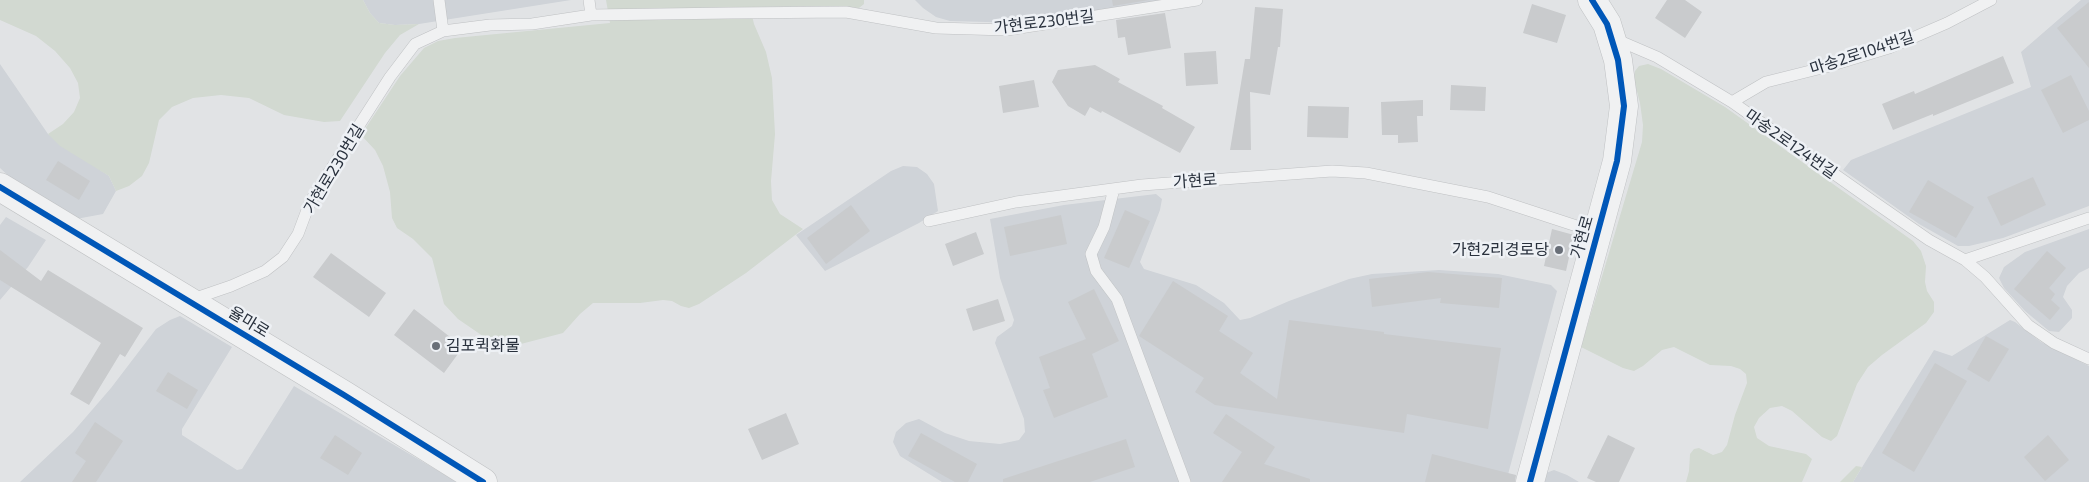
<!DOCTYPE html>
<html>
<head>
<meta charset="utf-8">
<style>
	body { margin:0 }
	canvas { display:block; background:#e1e3e5 }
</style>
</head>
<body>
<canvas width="2089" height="482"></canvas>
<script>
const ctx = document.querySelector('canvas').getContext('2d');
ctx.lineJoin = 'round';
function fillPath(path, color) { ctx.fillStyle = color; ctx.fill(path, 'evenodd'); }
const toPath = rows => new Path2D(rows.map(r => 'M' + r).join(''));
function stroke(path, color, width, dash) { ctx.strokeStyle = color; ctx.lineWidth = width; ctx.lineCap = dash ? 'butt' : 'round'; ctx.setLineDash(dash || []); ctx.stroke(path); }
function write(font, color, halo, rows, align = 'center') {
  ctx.font = font + ' "Exo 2","Noto Sans KR",sans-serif'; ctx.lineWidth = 5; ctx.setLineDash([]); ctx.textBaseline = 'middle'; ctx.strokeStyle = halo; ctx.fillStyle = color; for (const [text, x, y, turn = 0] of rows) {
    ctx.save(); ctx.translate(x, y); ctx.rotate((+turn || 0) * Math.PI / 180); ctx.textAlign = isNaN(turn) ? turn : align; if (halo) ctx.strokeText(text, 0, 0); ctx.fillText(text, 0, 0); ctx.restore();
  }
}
const built = toPath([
	[363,0,571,0,419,24,395,25,379,23,370,13],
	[915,0,1166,0,1023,23,950,21,936,17,923,8],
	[2081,0,2089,0,2089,206,2003,238,1969,246,1958,246,1919,224,1843,170,1851,160,2031,87,2021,52],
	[0,64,48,134,109,176,116,191,103,214,76,219,14,181,0,168],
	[903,166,917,167,927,174,934,184,938,211,919,223,825,271,796,235,891,171],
	[1156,194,1162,199,1160,210,1140,262,1144,269,1196,285,1224,303,1240,320,1250,318,1289,301,1349,279,1372,274,1439,270,1498,274,1551,285,1557,291,1506,482,942,482,900,456,893,442,896,432,906,423,919,419,945,433,969,441,1000,444,1019,440,1025,432,1024,419,995,343,997,337,1012,326,1014,320,1000,278,990,219,1064,205],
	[6,217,46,240,28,267,0,300,0,225],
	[2089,229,2089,268,2079,273,2067,286,2063,297,2072,310,2072,318,2059,332,2049,331,2025,311,2004,288,1999,278,2004,267,2025,252],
	[180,316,232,347,182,429,182,435,237,470,242,469,294,386,457,482,20,482,73,432,111,388,156,329,170,320],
	[2010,320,2015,322,2041,342,2089,366,2089,482,1853,482,1934,350,1952,356],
	[1554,470,1567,475,1579,482,1543,482,1546,473]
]);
const green = toPath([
	[0,0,363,0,370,13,379,23,395,25,419,24,400,35,385,53,340,121,324,122,284,115,249,98,221,95,193,98,172,107,159,120,149,163,142,176,129,186,116,191,109,176,60,146,48,134,63,124,74,112,80,98,78,83,70,68,55,51,36,36,0,20],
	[606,0,864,0,864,4,859,8,833,6,750,7,754,24,766,52,772,78,775,134,771,181,772,200,780,214,803,229,746,273,699,304,689,308,681,306,672,301,663,300,640,303,593,303,580,314,563,333,517,345,503,345,490,341,458,319,444,304,432,258,413,239,397,228,392,218,390,192,383,166,375,150,361,135,400,76,424,48,438,41,455,38,610,23],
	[1648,64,1661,69,1725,107,1913,241,1921,251,1926,266,1925,282,1927,291,1934,302,1934,312,1926,323,1882,355,1868,367,1857,384,1837,436,1831,441,1822,437,1792,411,1782,406,1770,408,1759,418,1754,427,1757,438,1769,446,1806,454,1812,459,1802,482,1686,482,1689,471,1690,454,1694,449,1699,448,1713,455,1722,452,1727,445,1735,415,1747,383,1746,374,1740,369,1731,366,1710,365,1674,347,1662,350,1643,366,1634,371,1623,368,1581,347,1642,142,1643,125,1640,103,1634,80,1635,71,1639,66],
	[1856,466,1862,467,1853,482,1840,482]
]);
const building = toPath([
	[1112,0,1149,0,1113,6],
	[1667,0,1685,0,1702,12,1685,38,1655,18],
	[2089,2,2089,68,2057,28],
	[1532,4,1566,15,1557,43,1523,33],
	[1255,7,1283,9,1280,47,1278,47,1270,95,1250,92,1251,150,1230,150,1245,59,1250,59],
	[1165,13,1171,48,1128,55,1125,37,1118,38,1116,20],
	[1216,51,1218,84,1186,86,1184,53],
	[2003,56,2014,83,1933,116,1933,114,1893,130,1882,104,1914,91,1915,94],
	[1095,65,1120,79,1118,82,1163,106,1162,108,1195,127,1180,153,1102,111,1101,113,1090,107,1085,116,1068,106,1052,82,1058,70],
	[2071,75,2089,111,2089,120,2063,133,2041,90],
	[1034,80,1039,107,1003,113,999,86],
	[1451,85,1486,87,1485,111,1450,110],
	[1423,100,1423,116,1417,116,1418,142,1398,143,1398,135,1382,135,1381,102],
	[1308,106,1349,107,1348,138,1307,137],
	[58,161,90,181,79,200,46,180],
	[2033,177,2046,205,2001,226,1987,197],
	[1928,180,1974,207,1956,238,1909,212],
	[851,205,870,231,826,264,807,238],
	[1125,210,1150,221,1129,268,1104,258],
	[1061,215,1067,244,1010,256,1004,227],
	[1552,229,1574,235,1566,271,1544,266],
	[976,232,984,254,953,266,945,244],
	[0,250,41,281,48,270,143,328,125,357,120,354,89,405,70,394,101,343,0,280],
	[2047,251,2066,268,2049,288,2055,294,2051,300,2060,308,2050,320,2014,289],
	[331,253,386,293,369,317,313,277],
	[1428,272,1502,278,1499,308,1440,303,1441,298,1372,307,1369,279],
	[1173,281,1228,316,1219,331,1253,353,1240,373,1277,399,1289,320,1384,332,1384,334,1501,348,1488,429,1407,414,1404,433,1215,405,1195,392,1204,378,1139,336],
	[1094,289,1119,341,1092,354,1108,397,1054,418,1043,390,1050,388,1039,357,1086,339,1068,302],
	[998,299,1005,321,973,331,966,309],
	[414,309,463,347,444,373,394,335],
	[1986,336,2009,349,1989,382,1967,369],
	[1935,363,1967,381,1914,472,1882,453],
	[168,372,198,390,187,409,156,391],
	[786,413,799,444,762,460,748,429],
	[1226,414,1275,447,1264,464,1310,479,1310,482,1222,482,1242,452,1213,433],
	[95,422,123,441,96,482,72,482,86,461,75,453],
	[921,433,977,464,968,482,955,482,908,456],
	[335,435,362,453,348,475,320,458],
	[1608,435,1635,448,1619,482,1596,482,1587,478],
	[2048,435,2069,460,2045,481,2024,457],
	[1126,439,1135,467,1090,482,1003,482,1003,479],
	[1432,454,1516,475,1515,482,1425,482]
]);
const service = toPath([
	[439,0,443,31],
	[589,0,591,15],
	[1615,39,1657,57,1732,102,1874,202,1929,240,1965,260,1985,277,2028,325,2054,343,2089,359],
	[1732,102,1766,82,1826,67,1889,48,1947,23,1991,0],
	[1114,189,1104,227,1091,254,1096,271,1117,299,1185,482],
	[929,221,1016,202,1142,185,1332,171,1366,173,1488,197,1598,233],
	[1965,260,2089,218],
	[190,300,231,286,265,271,283,257,298,234,310,202,390,77,415,44,443,31,490,25,532,24,591,15,729,13,846,12,936,28,1007,30,1197,0]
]);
const tertiary = toPath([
	[0,187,344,395,483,482],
	[1530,482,1617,161,1624,106,1618,60,1607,24,1592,0]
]);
const cycleway = toPath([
	[0,187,344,395,483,482],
	[1530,482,1617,161,1624,106,1618,60,1607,24,1592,0]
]);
const markers = [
	[1559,250,5,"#696f78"],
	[436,346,5,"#696f78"]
];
const streetNames = [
	["가현로230번길",1044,22,-7],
	["마송2로104번길",1862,53,-18],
	["마송2로124번길",1791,144,35],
	["가현로230번길",334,169,-59],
	["가현로",1195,181,-4],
	["가현로",1582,237,-74],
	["율마로",249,322,31]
];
const poiNames = [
	["가현2리경로당",1549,250],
	["김포퀵화물",446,346,"left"]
];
fillPath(built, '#cfd3d8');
fillPath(green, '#d2d9d1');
fillPath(building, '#c9cbcd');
stroke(service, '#bfc1c3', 12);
stroke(tertiary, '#bfc1c3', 29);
stroke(service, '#f0f1f2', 11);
stroke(tertiary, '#f0f1f2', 28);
stroke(cycleway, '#0057b8', 6);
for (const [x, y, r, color] of markers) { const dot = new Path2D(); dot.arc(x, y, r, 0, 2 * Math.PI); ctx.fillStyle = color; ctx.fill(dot); stroke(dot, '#eef1f5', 2); }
write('16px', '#29313d', '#eef1f5', streetNames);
write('16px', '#29313d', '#eef1f5', poiNames, 'right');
</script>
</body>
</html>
